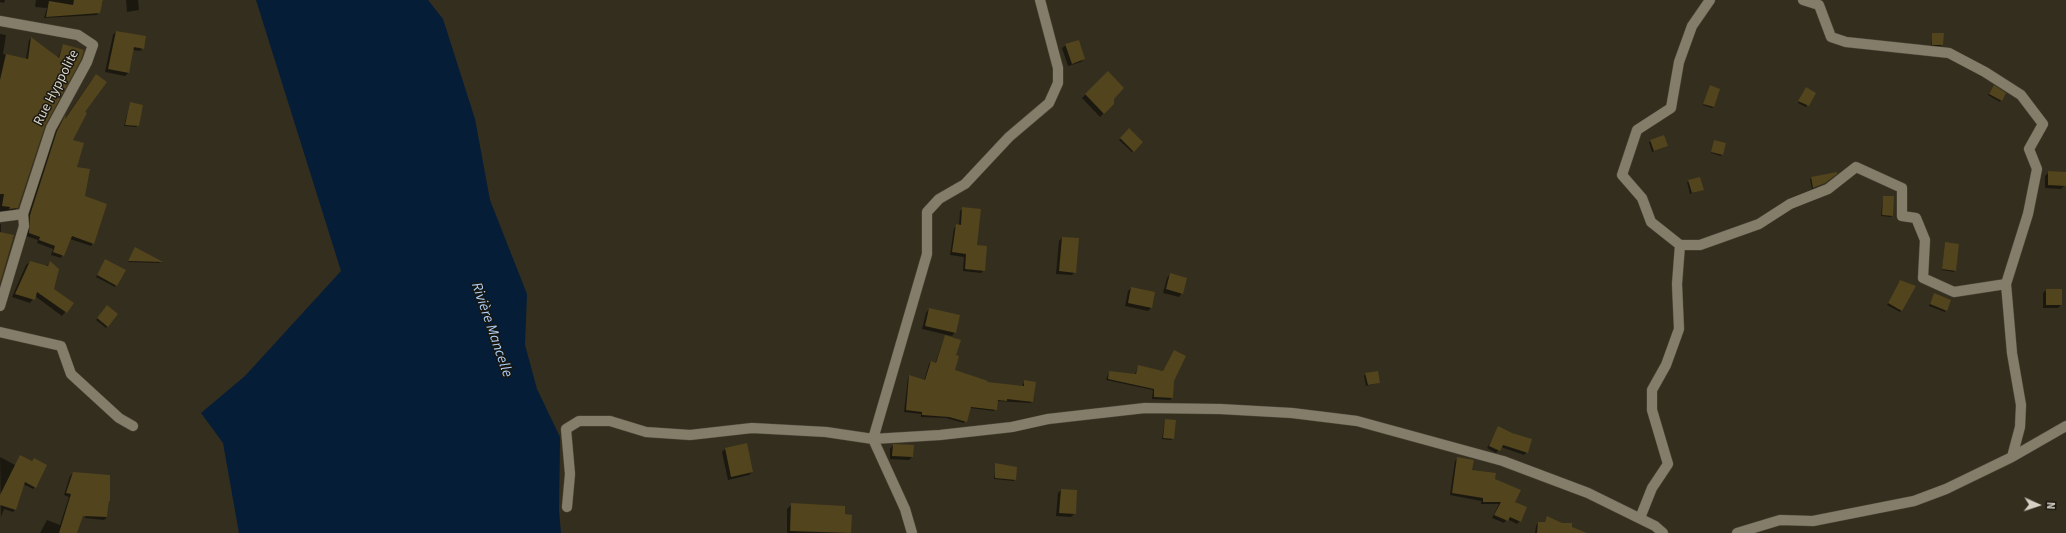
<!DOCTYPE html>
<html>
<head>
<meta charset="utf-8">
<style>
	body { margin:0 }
	#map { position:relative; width:2066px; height:533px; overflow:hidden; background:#342e1e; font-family:"Source Sans 3",sans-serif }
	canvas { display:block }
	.north { position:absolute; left:2018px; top:485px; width:40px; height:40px; -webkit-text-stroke:3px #19170f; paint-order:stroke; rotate:93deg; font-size:11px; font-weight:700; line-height:16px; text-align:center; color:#d5d1c7 }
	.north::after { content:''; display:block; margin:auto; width:14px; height:18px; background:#d5d1c7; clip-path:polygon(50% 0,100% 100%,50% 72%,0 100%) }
</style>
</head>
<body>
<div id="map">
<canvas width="2066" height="533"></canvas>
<div class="north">N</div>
</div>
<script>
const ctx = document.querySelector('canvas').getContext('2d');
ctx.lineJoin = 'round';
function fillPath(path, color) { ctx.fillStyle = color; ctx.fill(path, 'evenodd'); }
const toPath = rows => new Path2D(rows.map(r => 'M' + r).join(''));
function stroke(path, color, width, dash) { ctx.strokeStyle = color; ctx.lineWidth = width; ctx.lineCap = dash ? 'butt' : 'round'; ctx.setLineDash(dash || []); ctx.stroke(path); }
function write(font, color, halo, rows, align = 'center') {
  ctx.font = font + ' "Source Sans 3",sans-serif'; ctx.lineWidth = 3; ctx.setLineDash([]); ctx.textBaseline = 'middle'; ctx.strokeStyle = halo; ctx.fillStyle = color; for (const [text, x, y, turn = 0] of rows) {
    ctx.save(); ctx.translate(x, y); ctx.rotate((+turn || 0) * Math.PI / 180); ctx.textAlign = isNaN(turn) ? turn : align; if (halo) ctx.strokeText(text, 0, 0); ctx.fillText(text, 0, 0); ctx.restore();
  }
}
const water = toPath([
	[256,0,428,0,443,19,475,119,490,200,527,294,525,345,537,389,560,437,559,510,561,533,239,533,223,443,201,413,245,376,341,271]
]);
const shadow = toPath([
	[0,0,5,0,4,3,0,2],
	[36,0,103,0,103,2,97,15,44,18,47,8,35,7],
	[126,0,138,0,139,10,127,12],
	[116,32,143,48,140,51,133,50,128,73,125,76,105,72,113,35],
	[0,34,6,35,3,54,26,59,29,40,31,38,58,58,63,45,44,125,17,208,15,210,0,212],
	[1933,34,1942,45,1941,46,1931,46],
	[1066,45,1084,59,1081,62,1068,66,1062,48],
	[1108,73,1113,104,1100,117,1082,98],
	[93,78,83,113,72,140,93,243,91,246,70,239,61,258,51,255,53,249,37,243,38,240,26,236,27,218,54,134,64,118,63,121],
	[1710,86,1714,107,1712,108,1703,105],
	[1993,88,2005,94,2000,102,1988,95],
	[1804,90,1814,93,1806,107,1798,103],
	[130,103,138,125,136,127,124,126],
	[1129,130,1142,142,1132,152,1119,140],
	[1650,141,1665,147,1652,152,1649,142],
	[1715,141,1722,155,1721,156,1711,153],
	[2049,172,2065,185,2061,189,2045,188,2045,176],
	[1836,173,1822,184,1812,189,1810,179,1811,178],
	[1699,178,1702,190,1690,194,1687,182],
	[1883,197,1892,215,1891,217,1881,216],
	[963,208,984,270,981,273,963,271,964,257,950,255,954,228,959,225,960,211],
	[0,224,1,224,0,280],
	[1062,238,1075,272,1072,275,1056,274,1059,241],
	[1945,243,1955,270,1954,272,1942,270],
	[135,249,161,263,128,262],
	[30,262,46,266,50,263,53,289,72,303,62,316,35,296,30,303,12,297,26,265],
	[104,262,116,285,115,287,96,277],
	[1170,274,1182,293,1179,297,1163,293,1167,278],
	[1899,282,1902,310,1900,312,1887,305],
	[1131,288,1151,308,1148,311,1125,306,1128,291],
	[2046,290,2061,305,2058,308,2043,308,2043,293],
	[1934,294,1946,310,1945,312,1929,306],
	[105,308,116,314,106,328,96,320],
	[929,309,955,332,952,336,922,329,926,313],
	[945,336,954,356,954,371,986,383,1022,386,1025,381,1032,402,1030,403,997,401,994,411,970,408,964,423,946,418,921,417,921,414,904,412,908,378,909,376,924,381,929,364,931,362,935,364],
	[1174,351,1172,398,1170,400,1152,399,1153,390,1106,380,1109,372,1135,374,1138,366,1163,371],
	[1365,374,1379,383,1366,386,1364,376],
	[1165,420,1173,439,1171,440,1162,439],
	[1499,427,1511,434,1527,452,1524,455,1501,447,1496,453,1487,448],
	[893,445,912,457,909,460,890,459,890,449],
	[725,449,752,472,749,475,728,480,722,452],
	[0,457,15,465,31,461,34,459,35,487,33,489,23,484,15,510,13,512,4,509,1,517],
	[1458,458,1471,471,1494,479,1514,502,1520,521,1517,524,1507,519,1504,523,1492,518,1499,504,1481,504,1481,501,1450,495,1455,461],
	[996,464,1015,479,1014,481,994,479],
	[73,473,109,501,107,517,104,520,85,518,86,510,81,518,76,533,40,533,47,520,60,525,69,497,64,495,70,476],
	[1061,490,1075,513,1071,517,1056,516,1058,493],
	[792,504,851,516,850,533,787,533,787,509],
	[1548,517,1575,533,1535,533,1536,526,1538,523,1544,523]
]);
const building = toPath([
	[74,0,103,0,100,13,46,17,49,1,73,5],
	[116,31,146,36,144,49,134,47,129,73,108,69],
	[1932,33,1944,33,1943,45,1932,45],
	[31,37,59,58,63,44,84,50,81,60,45,126,18,208,9,209,10,207,2,206,4,194,0,194,0,80,6,54,28,59],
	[1079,40,1085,59,1072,64,1065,44],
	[1108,71,1124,88,1114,99,1114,104,1104,114,1085,94],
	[96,74,107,82,85,112,87,113,73,140,84,143,77,167,90,169,85,196,107,204,94,244,72,236,64,256,53,252,55,246,39,240,40,237,29,233,30,215,57,131,66,114,65,119],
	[1710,85,1720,89,1714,107,1703,104],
	[1994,85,2006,93,2002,101,1989,94],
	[1806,87,1816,93,1809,106,1798,101],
	[130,102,143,105,139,126,125,125],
	[1129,128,1143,142,1134,152,1120,138],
	[1664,135,1668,146,1654,151,1650,140],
	[1714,140,1726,143,1723,155,1711,152],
	[2048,171,2066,172,2066,186,2048,185],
	[1837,172,1837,174,1825,183,1813,188,1811,177],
	[1700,177,1704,190,1692,193,1688,180],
	[1883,196,1894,196,1893,216,1882,215],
	[962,207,981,209,977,245,987,246,985,271,965,269,966,254,952,252,956,224,961,225],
	[0,232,14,235,0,283],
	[1062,237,1079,238,1076,273,1059,271],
	[1945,242,1959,244,1956,271,1942,269],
	[135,247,163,262,128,261],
	[105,259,126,270,117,286,97,275],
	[30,261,48,266,50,261,59,269,54,289,74,303,67,313,37,292,35,300,15,294],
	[1170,273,1187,278,1183,294,1166,289],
	[1900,280,1916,286,1902,311,1888,303],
	[1131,287,1155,292,1152,308,1128,303],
	[2046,289,2062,289,2062,305,2046,305],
	[1934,293,1951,300,1947,311,1930,304],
	[107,305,118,314,108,327,97,318],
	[929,308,960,315,956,333,925,326],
	[945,335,961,340,956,355,959,356,955,370,988,381,987,382,1024,386,1024,380,1036,382,1033,402,1007,399,1007,401,998,400,997,410,971,407,967,422,949,417,922,415,922,412,906,410,909,375,925,380,931,361,936,363],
	[1174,350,1186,356,1174,381,1173,398,1154,397,1154,389,1108,379,1109,371,1136,374,1138,365,1163,371],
	[1378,371,1380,383,1368,385,1365,373],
	[1165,419,1176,420,1174,439,1163,438],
	[1498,426,1512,433,1532,439,1528,453,1503,445,1500,451,1489,446],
	[747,443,753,472,731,477,725,448],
	[893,444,914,445,913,457,892,456],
	[20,455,32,461,34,458,47,465,36,488,25,482,16,510,0,505,0,495],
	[1457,457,1474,460,1472,470,1496,473,1495,479,1521,490,1515,502,1527,507,1521,522,1510,517,1508,521,1494,515,1501,502,1483,502,1483,498,1452,493],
	[995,463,1017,467,1016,480,995,478],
	[73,472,110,475,110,501,109,501,107,517,83,516,77,533,59,533,71,494,66,493],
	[1061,489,1077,490,1076,514,1059,513],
	[791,503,845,506,845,514,852,515,851,533,790,531],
	[1547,516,1562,523,1572,523,1572,527,1587,533,1537,533,1538,522,1545,522]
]);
const minor = toPath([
	[1803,0,1819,5,1831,37,1846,42,1949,53,1985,72,2021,95,2043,124,2029,149,2037,169,2028,214,2006,284],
	[0,21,78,35,93,45,87,62,51,128,23,214,24,226,0,306],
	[0,217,23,214],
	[1680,245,1651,222,1642,198,1622,175,1637,130,1671,108,1679,62,1692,26,1710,0],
	[0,332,61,346,71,374,119,418,133,426],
	[567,507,570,474,566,429,579,421,610,421,646,432,690,435,752,428,826,432,873,439,940,435,1012,427,1048,419,1145,408,1220,409,1292,413,1357,421,1503,461,1588,493,1655,526,1663,533],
	[1640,518,1652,488,1668,464,1652,410,1652,390,1666,365,1679,329,1677,284,1680,245,1700,245,1759,224,1790,204,1828,189,1856,167,1902,188,1902,216,1916,218,1925,240,1923,278,1954,292,2006,284,2012,353,2021,405,2020,427,2012,457],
	[912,533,905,509,873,439,927,254,927,212,939,199,965,184,1009,137,1049,103,1058,83,1058,68,1040,0],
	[1737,533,1780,520,1813,521,1914,501,1946,489,2012,457,2066,426]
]);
const streetNames = [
	["Rue Hyppolite",57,88,-63]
];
const waterNames = [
	["Rivière Mancelle",491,330,71]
];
fillPath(water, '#051d37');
fillPath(shadow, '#0007');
fillPath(building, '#52441d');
stroke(minor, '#504a3d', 11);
stroke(minor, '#847d6a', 10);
write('14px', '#d5d1c7', '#19170f', streetNames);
write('italic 15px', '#acd0fa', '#19170f', waterNames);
</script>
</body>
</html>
